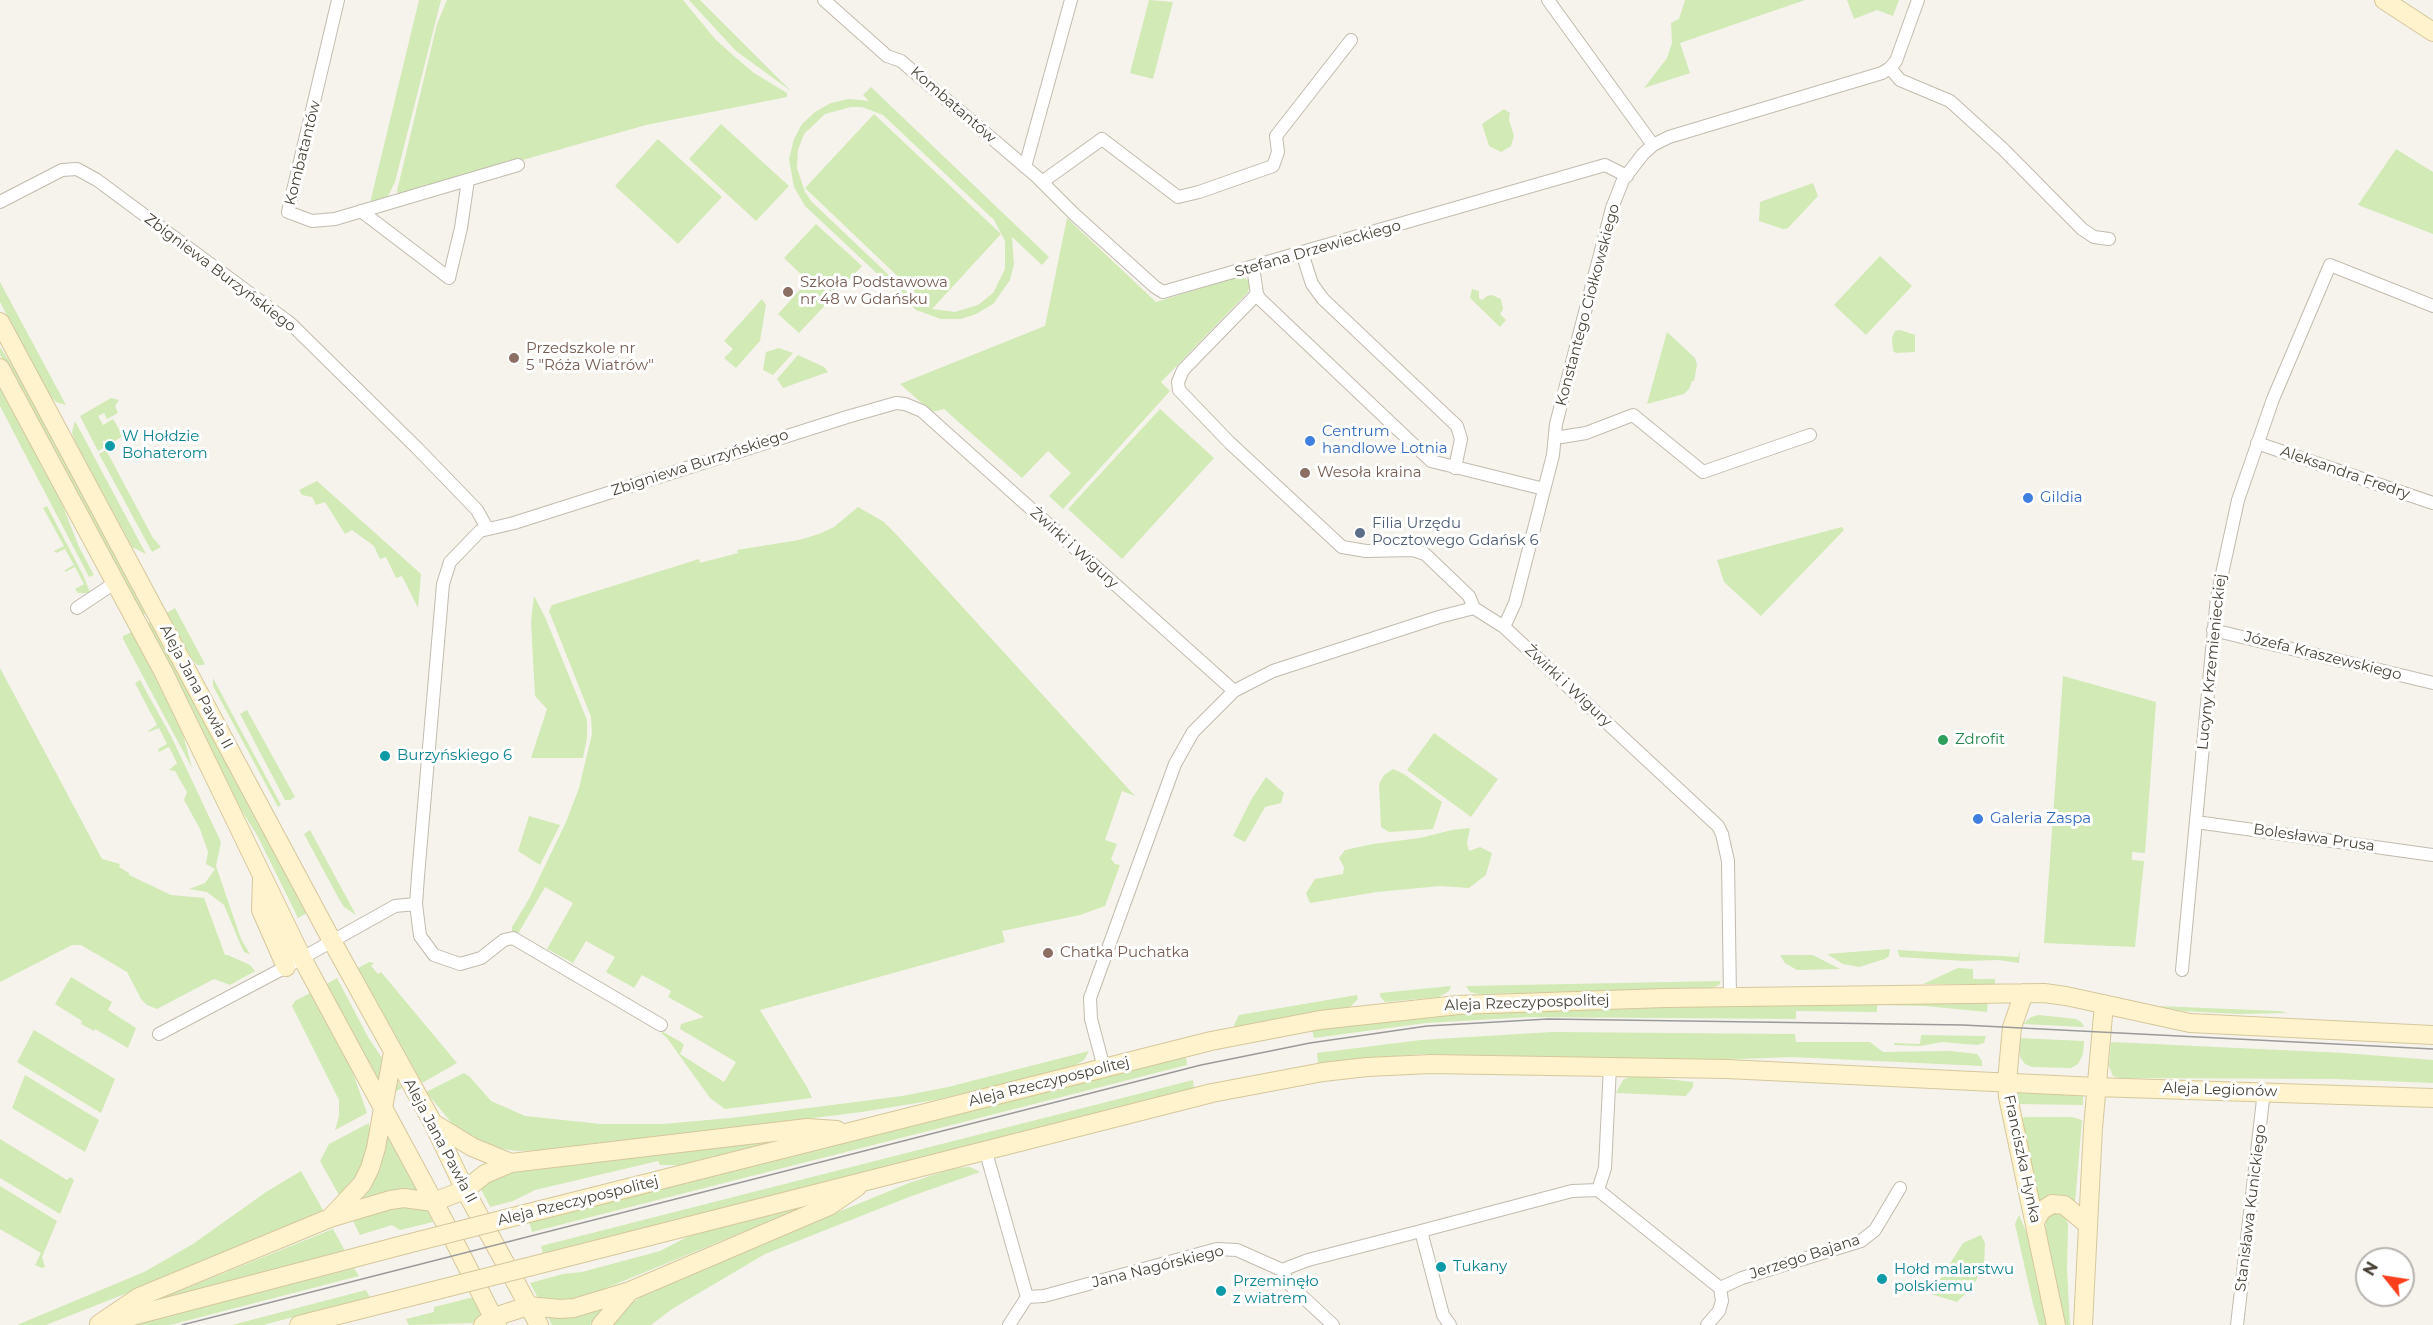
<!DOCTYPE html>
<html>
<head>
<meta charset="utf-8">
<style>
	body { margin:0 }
	#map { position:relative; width:2433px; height:1325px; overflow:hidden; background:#f6f3ec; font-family:Montserrat,sans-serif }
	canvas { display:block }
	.north { position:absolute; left:2355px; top:1247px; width:60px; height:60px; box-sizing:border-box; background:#fff; border:2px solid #b7b4b0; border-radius:50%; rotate:300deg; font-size:16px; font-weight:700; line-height:24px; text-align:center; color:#4b4439 }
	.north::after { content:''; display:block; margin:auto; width:21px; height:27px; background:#fc3f1d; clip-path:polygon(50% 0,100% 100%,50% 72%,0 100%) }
</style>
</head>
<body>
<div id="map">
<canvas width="2433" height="1325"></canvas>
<div class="north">N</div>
</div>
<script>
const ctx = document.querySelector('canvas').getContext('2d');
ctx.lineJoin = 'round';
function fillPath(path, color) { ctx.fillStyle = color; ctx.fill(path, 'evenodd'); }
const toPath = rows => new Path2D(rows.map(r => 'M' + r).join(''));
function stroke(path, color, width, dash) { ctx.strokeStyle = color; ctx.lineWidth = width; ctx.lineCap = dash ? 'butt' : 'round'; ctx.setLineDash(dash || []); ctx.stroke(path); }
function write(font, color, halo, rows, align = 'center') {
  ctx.font = font + ' Montserrat,sans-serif'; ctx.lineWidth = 6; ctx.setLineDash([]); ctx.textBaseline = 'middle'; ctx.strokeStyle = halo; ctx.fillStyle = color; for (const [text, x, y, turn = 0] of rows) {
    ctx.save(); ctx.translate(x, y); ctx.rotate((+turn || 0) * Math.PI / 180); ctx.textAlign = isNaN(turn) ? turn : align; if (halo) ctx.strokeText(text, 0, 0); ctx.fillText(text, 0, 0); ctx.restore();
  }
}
const green = toPath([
	[419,0,441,0,395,182,387,198,370,203],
	[447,0,683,0,715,39,735,57,754,73,787,93,787,97,646,125,399,195,397,191,437,24],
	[689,0,700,0,791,91,736,51],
	[1149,0,1173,2,1153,79,1130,73],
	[1685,0,1805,0,1680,43,1690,73,1644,88,1667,58,1672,43,1671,23,1679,19],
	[1847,0,1899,0,1893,16,1877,10,1854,19],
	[871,87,1049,257,1042,265,1012,237,1014,264,1010,280,993,304,976,314,961,319,941,319,916,310,805,206,794,187,789,159,794,139,802,124,815,112,831,103,849,99,869,101,863,95],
	[851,107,862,107,883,115,994,220,1005,241,1005,269,993,293,978,305,955,312,932,309,1001,234,874,114,805,188,931,308,913,298,812,202,805,192,797,168,798,150,804,134,825,114],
	[1504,109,1510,113,1509,120,1514,136,1511,146,1501,152,1489,146,1482,124],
	[721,124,789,186,756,221,689,159],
	[658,139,722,197,678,244,615,186],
	[2396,149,2433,172,2433,234,2358,205],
	[1813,183,1818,196,1788,228,1783,229,1759,221,1760,202],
	[1067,218,1156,302,1241,276,1251,282,1248,292,1161,382,1170,391,1063,509,1049,496,1071,473,1048,451,1022,478,944,409,932,412,900,384,1045,326],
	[816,224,862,266,799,333,778,314,808,281,784,258],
	[1880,256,1912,286,1866,335,1834,305],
	[0,282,66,405,56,402,50,396,0,302],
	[1472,289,1479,291,1479,298,1482,300,1487,296,1492,295,1501,299,1503,309,1500,314,1506,320,1500,327,1470,298],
	[762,299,766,305,760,341,736,368,724,358,733,349,724,341],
	[1900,330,1915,335,1915,352,1896,353,1893,351,1892,337,1895,331],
	[1667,332,1695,358,1697,365,1694,381,1692,381,1689,389,1684,394,1647,404],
	[0,347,34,399,147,613,143,615,24,394,0,355],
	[779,348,793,353,773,375,763,370,766,352],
	[798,355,824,367,828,372,783,388,777,379],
	[0,388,61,501,79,547,94,575,89,577,0,406],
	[111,398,119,400,115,406,118,413,107,419,104,413,98,416,103,425,113,419,123,436,113,442,102,441,105,447,98,451,80,416],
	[1160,409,1214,458,1122,559,1068,509],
	[75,421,146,554,132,547,74,440,72,432],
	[106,450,153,538,161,547,152,552,99,454],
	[317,481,421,574,418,608,402,576,396,578,386,557,380,559,374,546,352,530,345,534,325,502,316,505,312,497,302,495,299,490],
	[47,506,83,575,90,592,87,593,78,593,75,589,84,584,75,567,65,572,65,570,74,565,65,549,56,553,54,551,64,546,43,508],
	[858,507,884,522,895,533,1135,796,1122,791,1105,840,1117,844,1111,859,1115,864,1120,865,1105,906,1080,915,1002,931,1005,942,760,1010,807,1087,812,1098,725,1109,710,1098,667,1038,661,1033,663,1032,681,1042,684,1045,680,1054,724,1082,736,1062,680,1029,681,1024,704,1017,668,997,671,991,642,975,634,988,606,972,615,957,586,941,573,963,547,949,573,903,545,887,518,934,512,932,512,927,529,899,566,822,579,788,592,734,591,717,549,611,552,605,699,559,700,563,738,553,737,550,799,540,819,534,834,527],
	[1842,527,1844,530,1761,616,1724,582,1717,560],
	[534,596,545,617,587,720,587,738,583,758,531,758,547,709,535,696,531,622],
	[175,608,205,664,203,665,197,665,192,659,167,613],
	[152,621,309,912,298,918,258,837,233,796,147,624],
	[132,632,182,730,192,768,123,639,123,636],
	[0,668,102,859,120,864,119,867,129,873,129,875,171,895,204,898,225,955,228,955,250,965,255,971,230,985,214,979,157,1009,147,1005,141,999,127,972,81,945,72,945,0,982],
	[2063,676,2156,702,2145,853,2132,852,2132,860,2144,861,2135,947,2044,943],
	[213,678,281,805,278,807,213,686],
	[140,680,171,736,221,842,216,866,241,939,250,954,244,952,242,948,224,905,207,892,189,889,205,883,215,869,206,864,208,852,200,829,184,800,187,792,175,771,169,770,177,763,169,747,159,752,158,749,167,744,159,728,149,732,148,731,157,725,135,683],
	[247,710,295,797,290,800,285,800,240,714],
	[1434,733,1498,779,1471,817,1407,770],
	[1393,769,1404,774,1442,802,1433,829,1389,832,1381,827,1379,784,1384,775],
	[1266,777,1284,793,1281,803,1265,807,1245,842,1233,836,1251,800],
	[529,816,560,825,540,865,518,851],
	[1470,828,1467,843,1469,851,1480,847,1492,853,1486,875,1469,888,1440,886,1377,892,1310,903,1306,893,1315,879,1343,874,1344,867,1339,858,1345,850,1373,844,1420,838,1452,830],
	[310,830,349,902,356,915,344,907,339,899,304,834],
	[1890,949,1889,956,1885,959,1859,967,1843,964,1827,954],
	[2020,949,2019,963,1999,960,1965,961,1900,957,1897,950,2018,957],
	[1780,955,1813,955,1840,969,1797,970,1785,963],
	[369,962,374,963,371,966,378,974,381,972,457,1063,422,1083,358,968],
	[1958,968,1973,969,1973,979,1995,979,1995,984,1923,984],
	[71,977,112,1002,108,1010,136,1028,128,1048,95,1029,94,1031,81,1024,82,1021,55,1004],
	[337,978,368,1037,402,1088,386,1097,325,985],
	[1721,981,1719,985,1712,988,1701,989,1479,994,1470,992,1466,986],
	[1451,986,1449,991,1439,997,1385,1002,1380,996,1380,993],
	[310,993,353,1073,367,1113,335,1130,339,1116,339,1100,292,1006,295,1001],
	[1357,995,1358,999,1349,1008,1235,1027,1234,1025,1239,1015],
	[1988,999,1987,1012,1925,1006,1877,1005,1877,1012,1796,1011,1796,1019,1529,1017,1426,1023,1314,1038,1312,1030,1460,1013],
	[2157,1006,2279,1011,2288,1013,2238,1014,2183,1011],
	[2039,1015,2076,1019,2082,1023,2084,1027,2023,1024,2031,1017],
	[34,1030,115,1079,101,1113,17,1062],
	[1552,1032,1795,1034,1796,1042,1870,1042,1883,1052,1950,1051,1977,1054,1982,1061,1982,1066,1792,1057,1715,1060,1421,1054,1318,1063,1317,1053,1421,1040],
	[1921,1035,1982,1036,1986,1036,1984,1043,1977,1045,1942,1042,1920,1046,1894,1045,1894,1043,1920,1044],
	[2019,1038,2084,1041,2083,1054,2078,1064,2071,1068,2032,1067,2025,1064,2020,1057],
	[2111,1042,2344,1053,2433,1060,2433,1083,2335,1079,2120,1078,2113,1076,2109,1066],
	[1089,1051,1084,1060,1071,1068,935,1100,862,1112,551,1150,516,1151,487,1146,455,1127,426,1092,464,1073,470,1077,491,1101,525,1116,601,1124,662,1124,731,1118,902,1096,948,1087],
	[1186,1057,1187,1065,532,1232,529,1221],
	[25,1075,99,1120,85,1152,12,1108],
	[1633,1075,1693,1082,1693,1087,1686,1096,1616,1093,1623,1080],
	[1193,1080,1194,1088,543,1254,541,1246],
	[2016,1092,2083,1095,2083,1105,2016,1104],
	[2026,1117,2072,1117,2082,1120,2075,1204,2040,1204,2020,1119],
	[369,1123,370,1135,361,1170,340,1197,320,1161,329,1144],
	[383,1129,418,1192,357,1203,371,1185],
	[0,1139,67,1180,70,1177,74,1180,60,1214,0,1178],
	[784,1139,680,1165,660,1165,658,1161,535,1190,513,1201,490,1207,481,1189,490,1181,510,1173],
	[970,1167,980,1172,909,1197,765,1254,672,1309,651,1325,610,1325,629,1305,642,1296,675,1279,909,1183,954,1168],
	[301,1171,323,1210,315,1214,173,1275,46,1325,17,1325,144,1272,193,1244,266,1192],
	[0,1186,57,1221,42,1257,45,1267,42,1268,35,1265,41,1253,0,1229],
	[816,1202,577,1300,539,1300,530,1283,563,1274,582,1272,660,1251,695,1233],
	[425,1206,433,1222,400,1230,392,1225,360,1235,353,1221,392,1207],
	[2054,1213,2064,1215,2068,1224,2067,1270,2070,1325,2064,1325,2045,1227,2047,1217],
	[2019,1215,2031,1243,2047,1325,2039,1325,2033,1304,2015,1224],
	[333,1229,345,1251,156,1300,224,1273],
	[1981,1235,1985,1243,1984,1266,1973,1286,1957,1302,1931,1294,1963,1243],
	[354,1268,359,1276,170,1325,132,1325],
	[366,1290,370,1297,263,1325,232,1325],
	[474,1297,484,1316,474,1323,409,1325,406,1319,434,1312,434,1307],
	[606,1306,590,1325,552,1325,547,1315]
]);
const street = toPath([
	[338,0,288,212,312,221,335,219,518,165],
	[824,0,887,56,901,61,1036,176,1074,214,1155,287,1163,292,1605,165,1627,176],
	[1548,0,1653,145],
	[1890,68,1900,80,1950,101,2004,150,2082,229,2094,237,2109,239],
	[1025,167,1071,0],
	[1042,182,1102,139,1178,197,1199,192,1273,166,1278,152,1276,136,1351,40],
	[0,202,62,170,77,169,97,180,290,323,417,448,477,510,487,528],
	[361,211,449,278,461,228,468,180],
	[1302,253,1312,284,1323,299,1457,426,1461,439,1455,468],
	[1253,267,1257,294,1260,299,1431,461,1544,489],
	[1257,294,1183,370,1178,382,1179,390,1230,443,1342,547,1366,551,1413,550,1425,554,1469,596,1474,608],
	[1555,438,1586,433,1633,415,1703,472,1810,435],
	[2257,443,2433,503],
	[77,608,116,582],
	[1504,627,1515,603,1553,455,1556,424,1612,208,1623,180,1643,154,1653,145,1669,137,1882,73,1890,68,1896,61,1918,0],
	[2213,630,2433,683],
	[2196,822,2433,855],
	[2182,970,2217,597,2238,500,2273,399,2330,265,2433,306],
	[661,1025,513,938,504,940,481,958,460,964,434,955,420,936,416,904,418,876,443,584,450,562,480,531,514,523,847,417,896,403,905,404,922,411,1234,691],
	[159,1034,286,967,395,906,416,904],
	[1104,1068,1091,1019,1090,998,1175,764,1193,732,1234,691,1273,671,1439,617,1474,608,1504,627,1718,826,1722,834,1728,861,1730,997],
	[985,1149,1027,1297],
	[1598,1190,1605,1168,1610,1066],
	[1282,1270,1308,1260,1421,1231],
	[1009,1325,1027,1297,1044,1296,1217,1249,1237,1250,1282,1270,1289,1284,1333,1325],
	[1450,1325,1443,1315,1421,1231,1572,1191,1598,1190,1720,1288,1742,1278,1861,1241,1875,1230,1900,1188],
	[1707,1325,1719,1311,1722,1301,1720,1288],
	[2237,1325,2264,1091]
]);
const secondary = toPath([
	[2384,0,2433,32],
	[0,322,332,941,433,1123,465,1190,539,1325],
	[0,368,164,673,302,958,443,1219,497,1325],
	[262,879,261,910,286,967],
	[2024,993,2012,1027,2007,1081,2008,1097,2056,1325],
	[433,1123,472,1147,511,1163],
	[331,1217,362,1184,370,1168,376,1148,393,1052],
	[509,1218,1211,1041,1320,1020,1458,1005,1665,998,2044,993,2066,996,2190,1023,2433,1035],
	[2035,1222,2041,1211,2052,1204,2064,1205,2087,1224],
	[536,1265,1212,1093,1323,1072,1367,1067,1431,1064,1727,1069,2096,1087,2433,1098],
	[113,1321,407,1244],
	[99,1324,139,1297,330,1218,390,1200,404,1198,433,1202,465,1190,485,1174,511,1163,807,1128,837,1130],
	[299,1325,433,1291],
	[483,1325,494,1317,528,1306,560,1309,574,1308,630,1291,829,1206,857,1187],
	[601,1325,629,1292],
	[2083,1325,2093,1128,2104,1004]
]);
const tram = toPath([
	[182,1325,1201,1065,1310,1043,1427,1026,1548,1019,1963,1025,2433,1049]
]);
const secondaryBridge = toPath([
	[407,1244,509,1218],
	[433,1291,536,1265]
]);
const markers = [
	[788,292,6,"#8d6e63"],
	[514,358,6,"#8d6e63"],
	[1310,441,6,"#3f7fe0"],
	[110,446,6,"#0f9aa8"],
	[1305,473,6,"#8d6e63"],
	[2028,498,6,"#3f7fe0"],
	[1360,533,6,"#5c6f8a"],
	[1943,740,6,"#2e9e5b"],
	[385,756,6,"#0f9aa8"],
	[1978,819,6,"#3f7fe0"],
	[1048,953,6,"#8d6e63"],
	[1441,1267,6,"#0f9aa8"],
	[1882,1279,6,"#0f9aa8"],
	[1221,1291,6,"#0f9aa8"]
];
const streetNames = [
	["Kombatantów",953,105,41],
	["Kombatantów",303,153,-76],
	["Stefana Drzewieckiego",1318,249,-16],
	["Zbigniewa Burzyńskiego",220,273,37],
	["Konstantego Ciołkowskiego",1588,305,-75],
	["Zbigniewa Burzyńskiego",700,463,-18],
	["Aleksandra Fredry",2345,473,19],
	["Żwirki i Wigury",1074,548,42],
	["Józefa Kraszewskiego",2323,656,14],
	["Lucyny Krzemienieckiej",2212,662,-84],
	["Żwirki i Wigury",1568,686,43],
	["Aleja Jana Pawła II",196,687,62],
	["Bolesława Prusa",2314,838,8],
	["Aleja Rzeczypospolitej",1527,1003,-2],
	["Aleja Rzeczypospolitej",1049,1082,-14],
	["Aleja Legionów",2220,1090,2],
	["Aleja Jana Pawła II",440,1141,62],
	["Franciszka Hynka",2022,1159,78],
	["Aleja Rzeczypospolitej",578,1201,-14],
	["Stanisława Kunickiego",2251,1208,-83],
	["Jerzego Bajana",1805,1257,-18],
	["Jana Nagórskiego",1158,1267,-14]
];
const educationNames = [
	["Szkoła Podstawowa",800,283],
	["nr 48 w Gdańsku",800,300],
	["Przedszkole nr",526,349],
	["5 \"Róża Wiatrów\"",526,366],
	["Wesoła kraina",1317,473],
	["Chatka Puchatka",1060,953]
];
const shopNames = [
	["Centrum",1322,432],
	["handlowe Lotnia",1322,449],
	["Gildia",2040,498],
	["Galeria Zaspa",1990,819]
];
const cultureNames = [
	["W Hołdzie",122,437],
	["Bohaterom",122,454],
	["Burzyńskiego 6",397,756],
	["Tukany",1453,1267],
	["Hołd malarstwu",1894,1270],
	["polskiemu",1894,1287],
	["Przeminęło",1233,1282],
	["z wiatrem",1233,1299]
];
const serviceNames = [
	["Filia Urzędu",1372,524],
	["Pocztowego Gdańsk 6",1372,541]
];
const leisureNames = [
	["Zdrofit",1955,740]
];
fillPath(green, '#d2eab5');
stroke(street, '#c2bbae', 14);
stroke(secondary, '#d6c79b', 20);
stroke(street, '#fff', 12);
stroke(secondary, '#fff3cd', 18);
stroke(tram, '#9a9a9a', 1.5);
stroke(secondaryBridge, '#d6c79b', 20, []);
stroke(secondaryBridge, '#fff3cd', 18);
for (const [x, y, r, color] of markers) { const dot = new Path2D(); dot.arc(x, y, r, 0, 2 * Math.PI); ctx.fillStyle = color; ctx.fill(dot); stroke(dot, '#fff', 2); }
write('15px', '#4b4439', '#fff', streetNames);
write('15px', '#785e54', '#fff', educationNames, 'left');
write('15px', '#366cbe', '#fff', shopNames, 'left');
write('15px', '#0d838f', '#fff', cultureNames, 'left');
write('15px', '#4e5e75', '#fff', serviceNames, 'left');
write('15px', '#27864d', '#fff', leisureNames, 'left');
</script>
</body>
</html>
